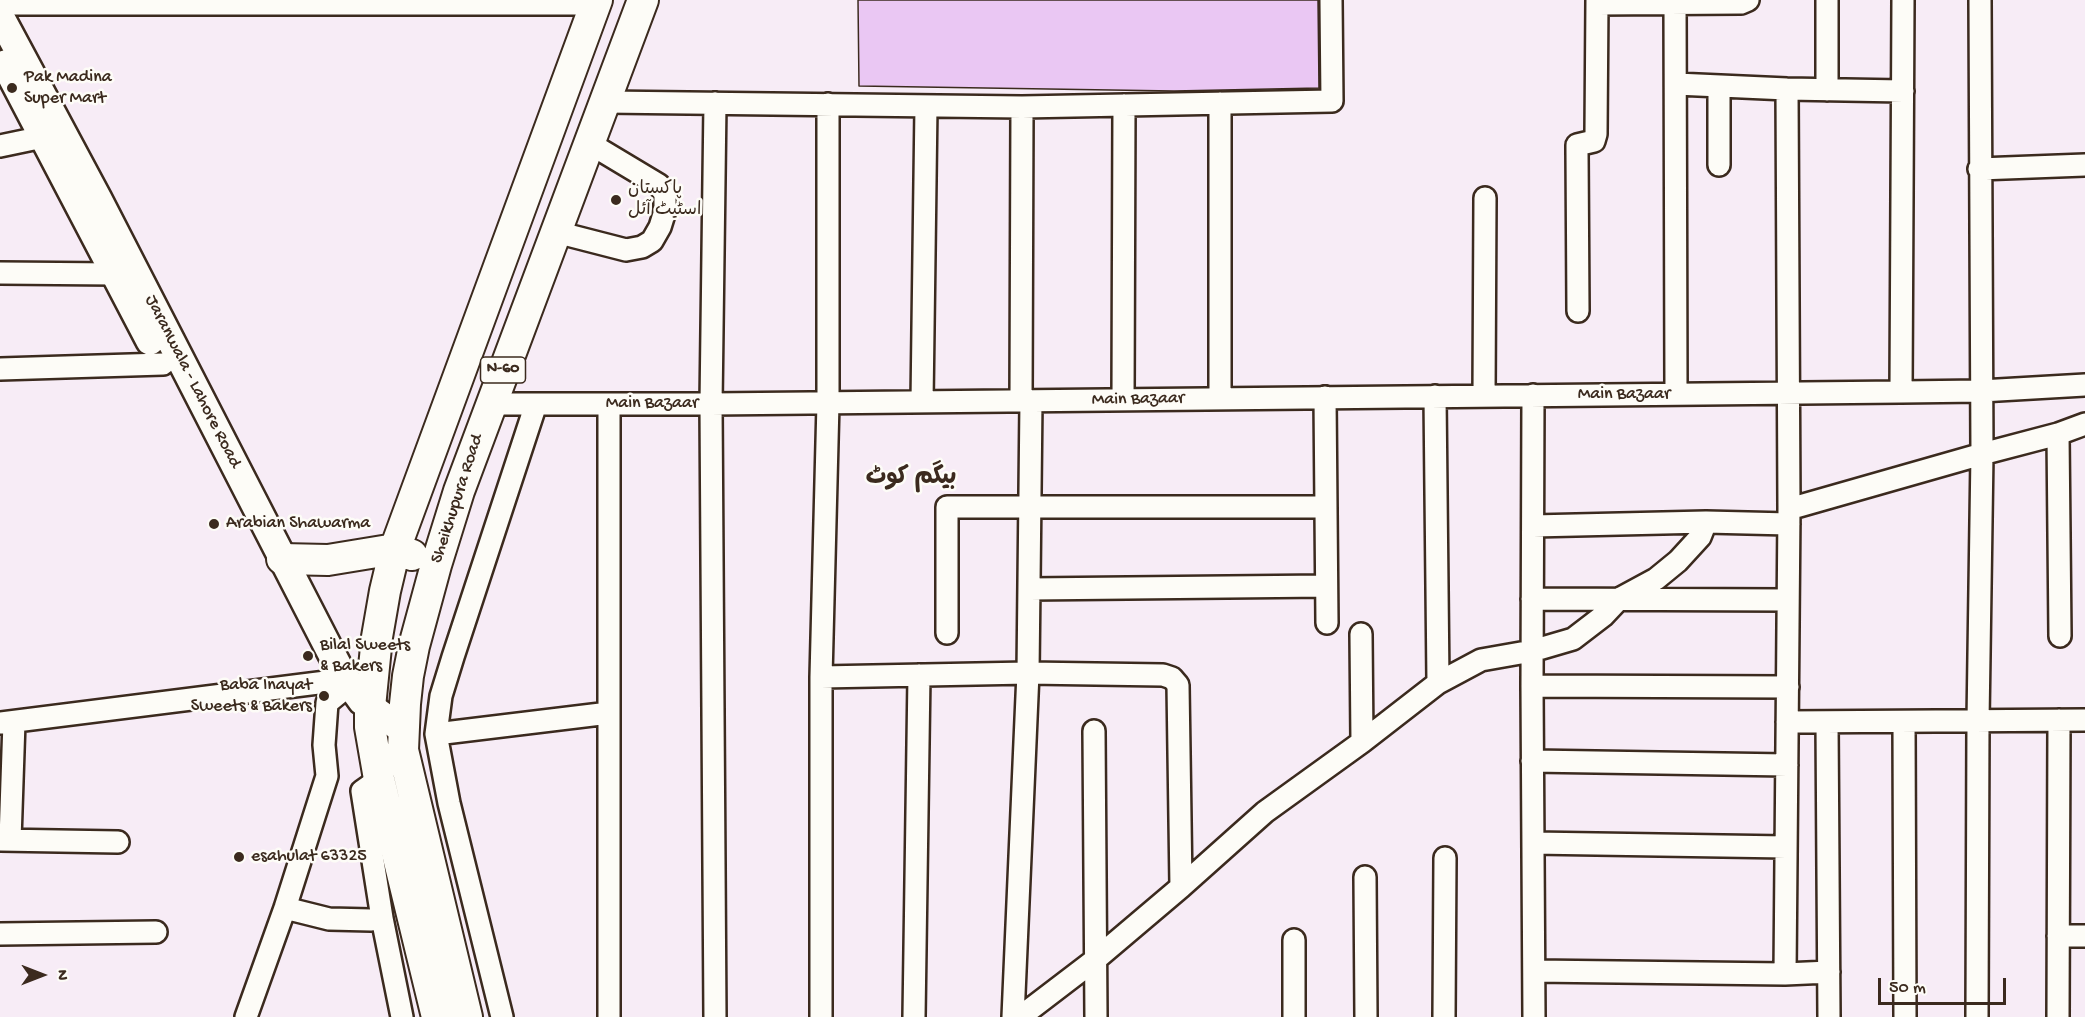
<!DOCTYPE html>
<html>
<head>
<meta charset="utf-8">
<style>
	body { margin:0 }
	#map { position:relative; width:2085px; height:1017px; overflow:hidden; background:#f7ecf6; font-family:"Gochi Hand",sans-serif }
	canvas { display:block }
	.north { position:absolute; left:12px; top:945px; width:60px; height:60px; -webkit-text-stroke:4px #fdfcf7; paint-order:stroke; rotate:90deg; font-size:16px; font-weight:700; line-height:24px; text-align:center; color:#3b2a1e }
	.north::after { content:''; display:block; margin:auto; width:21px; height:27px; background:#3b2a1e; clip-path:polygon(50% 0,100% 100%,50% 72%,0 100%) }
	.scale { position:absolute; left:1878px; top:978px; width:128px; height:27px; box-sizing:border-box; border:3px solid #3b2a1e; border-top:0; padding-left:8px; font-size:18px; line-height:21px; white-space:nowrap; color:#3b2a1e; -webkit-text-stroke:4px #fdfcf7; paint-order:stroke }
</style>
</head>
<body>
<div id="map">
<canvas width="2085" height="1017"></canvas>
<div class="north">N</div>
<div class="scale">50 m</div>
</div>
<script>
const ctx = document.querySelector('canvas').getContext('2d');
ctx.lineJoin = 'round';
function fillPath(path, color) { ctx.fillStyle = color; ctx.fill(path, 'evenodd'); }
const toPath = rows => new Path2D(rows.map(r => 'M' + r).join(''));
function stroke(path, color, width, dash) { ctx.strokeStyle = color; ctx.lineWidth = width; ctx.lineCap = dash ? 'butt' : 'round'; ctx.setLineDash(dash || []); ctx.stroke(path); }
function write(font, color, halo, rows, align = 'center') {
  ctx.font = font + ' "Gochi Hand","Playpen Sans Arabic",sans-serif'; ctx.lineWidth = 5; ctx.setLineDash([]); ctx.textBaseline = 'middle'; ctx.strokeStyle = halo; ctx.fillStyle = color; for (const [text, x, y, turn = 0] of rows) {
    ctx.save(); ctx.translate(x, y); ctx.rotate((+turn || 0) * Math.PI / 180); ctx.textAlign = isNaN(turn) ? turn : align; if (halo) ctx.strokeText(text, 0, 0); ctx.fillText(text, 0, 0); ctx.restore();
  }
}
const building = toPath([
	[858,0,1318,0,1319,88,1174,91,859,86,858,0]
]);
const minor = toPath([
	[1675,0,1676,394],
	[1827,0,1827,90],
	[0,4,595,4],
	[1597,4,1741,3,1748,0],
	[1676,84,1787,89,1903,91],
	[1719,86,1719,165],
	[1787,89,1789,509,1785,974,1829,972],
	[605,102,1022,107,1332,101,1331,0],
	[715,103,711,404,715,1017],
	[0,146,43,137],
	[1979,169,2085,165],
	[556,232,626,250,642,247,652,241,660,227,665,211,665,194,659,185,589,143],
	[0,273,115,274],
	[1578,311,1577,150,1577,145,1594,141,1596,134,1597,0],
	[0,369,163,364],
	[1901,392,1903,0],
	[1533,395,1532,686,1534,1017],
	[1435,396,1438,683],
	[1484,396,1485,198],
	[1325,397,1327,623],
	[1220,399,1220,103],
	[1123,400,1124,105],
	[1021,401,1022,107],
	[922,402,926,106],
	[491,404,711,404,1901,392,1981,391,2085,385],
	[609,404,609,1017],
	[2058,434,2060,636],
	[1789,509,1982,454,2058,434,2085,424],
	[1533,526,1706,522,1789,524],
	[1029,589,1326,586],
	[1532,599,1788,600],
	[947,633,947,507,1326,507],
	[1361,634,1362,742],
	[821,677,1028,673,1163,675,1172,678,1178,685,1181,887],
	[1532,686,1788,687],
	[1787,722,2085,720],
	[1904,722,1905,1017],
	[0,723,326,682,341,672],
	[1827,723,1829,1017],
	[1094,731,1096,1017],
	[436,734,609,713],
	[1532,761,1787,765],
	[0,840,118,842],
	[10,840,14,722],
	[1533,843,1786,847],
	[1365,877,1366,1017],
	[285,908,329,919,371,920,382,918,362,791,379,779],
	[382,918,402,1017],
	[0,934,156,932],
	[2058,936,2085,936],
	[1534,971,1785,974],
	[246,1017,285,908,327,776,324,745,327,703,349,685],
	[502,1017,449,803,436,734,441,696,453,657,536,404],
	[821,1017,821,677,828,403,828,104],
	[914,1017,919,675],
	[1013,1017,1028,673,1031,401],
	[1020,1017,1096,959,1181,887,1265,812,1362,742,1438,683,1481,660,1532,651,1573,639,1603,616,1619,599,1656,579,1678,561,1700,537,1706,522],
	[1294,1017,1294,940],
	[1444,1017,1445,858],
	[1977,1017,1978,721,1982,454,1980,0],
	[2058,1017,2059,720]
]);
const major = toPath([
	[0,16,98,199,341,672,362,701,403,730],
	[5,64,150,341]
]);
const highway = toPath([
	[282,559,328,560,395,549,412,555],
	[437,1017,379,779,370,727,370,707,377,637,385,591,395,549,597,0],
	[467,1017,403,750,405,704,408,676,414,646,436,565,459,491,643,0]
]);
const markers = [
	[12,88,6,"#3b2a1e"],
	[616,200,6,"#3b2a1e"],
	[214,524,6,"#3b2a1e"],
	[308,656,6,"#3b2a1e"],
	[324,696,6,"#3b2a1e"],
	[239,857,6,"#3b2a1e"]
];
const shields = [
	[503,370,45]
];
const shieldNames = [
	["N-60",503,370]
];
const poiNames = [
	["Pak Madina",24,78],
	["Super Mart",24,99],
	["پاکستان",628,190],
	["اسٹیٹ آئل",628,211],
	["Arabian Shawarma",226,524],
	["Bilal Sweets",320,646],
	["& Bakers",320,667],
	["Baba Inayat",312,686,"right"],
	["Sweets & Bakers",312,707,"right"],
	["esahulat 63325",251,857]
];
const streetNames = [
	["Jaranwala - Lahore Road",192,382,63],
	["Main Bazaar",1624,395],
	["Main Bazaar",1138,400,-1],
	["Main Bazaar",652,404],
	["Sheikhupura Road",458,499,-72]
];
const districtNames = [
	["بیگم کوٹ",911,479]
];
fillPath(building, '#eac7f3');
stroke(building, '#3b2a1e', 1.5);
stroke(minor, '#3b2a1e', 26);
stroke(major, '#3b2a1e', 32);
stroke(highway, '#3b2a1e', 34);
stroke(minor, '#fdfcf7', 21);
stroke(major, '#fdfcf7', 27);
stroke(highway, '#fdfcf7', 30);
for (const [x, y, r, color] of markers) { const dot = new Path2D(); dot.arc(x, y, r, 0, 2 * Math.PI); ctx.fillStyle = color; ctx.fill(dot); stroke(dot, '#fdfcf7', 2); }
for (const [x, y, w] of shields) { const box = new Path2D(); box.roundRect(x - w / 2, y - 13, w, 26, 4.5); ctx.fillStyle = '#fdfcf7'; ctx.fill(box); stroke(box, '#3b2a1e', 1.5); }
write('bold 16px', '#3b2a1e', null, shieldNames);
write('18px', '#3b2a1e', '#fdfcf7', poiNames, 'left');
write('18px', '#3b2a1e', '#fdfcf7', streetNames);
write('bold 24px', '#3b2a1e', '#fdfcf7', districtNames);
</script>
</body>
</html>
